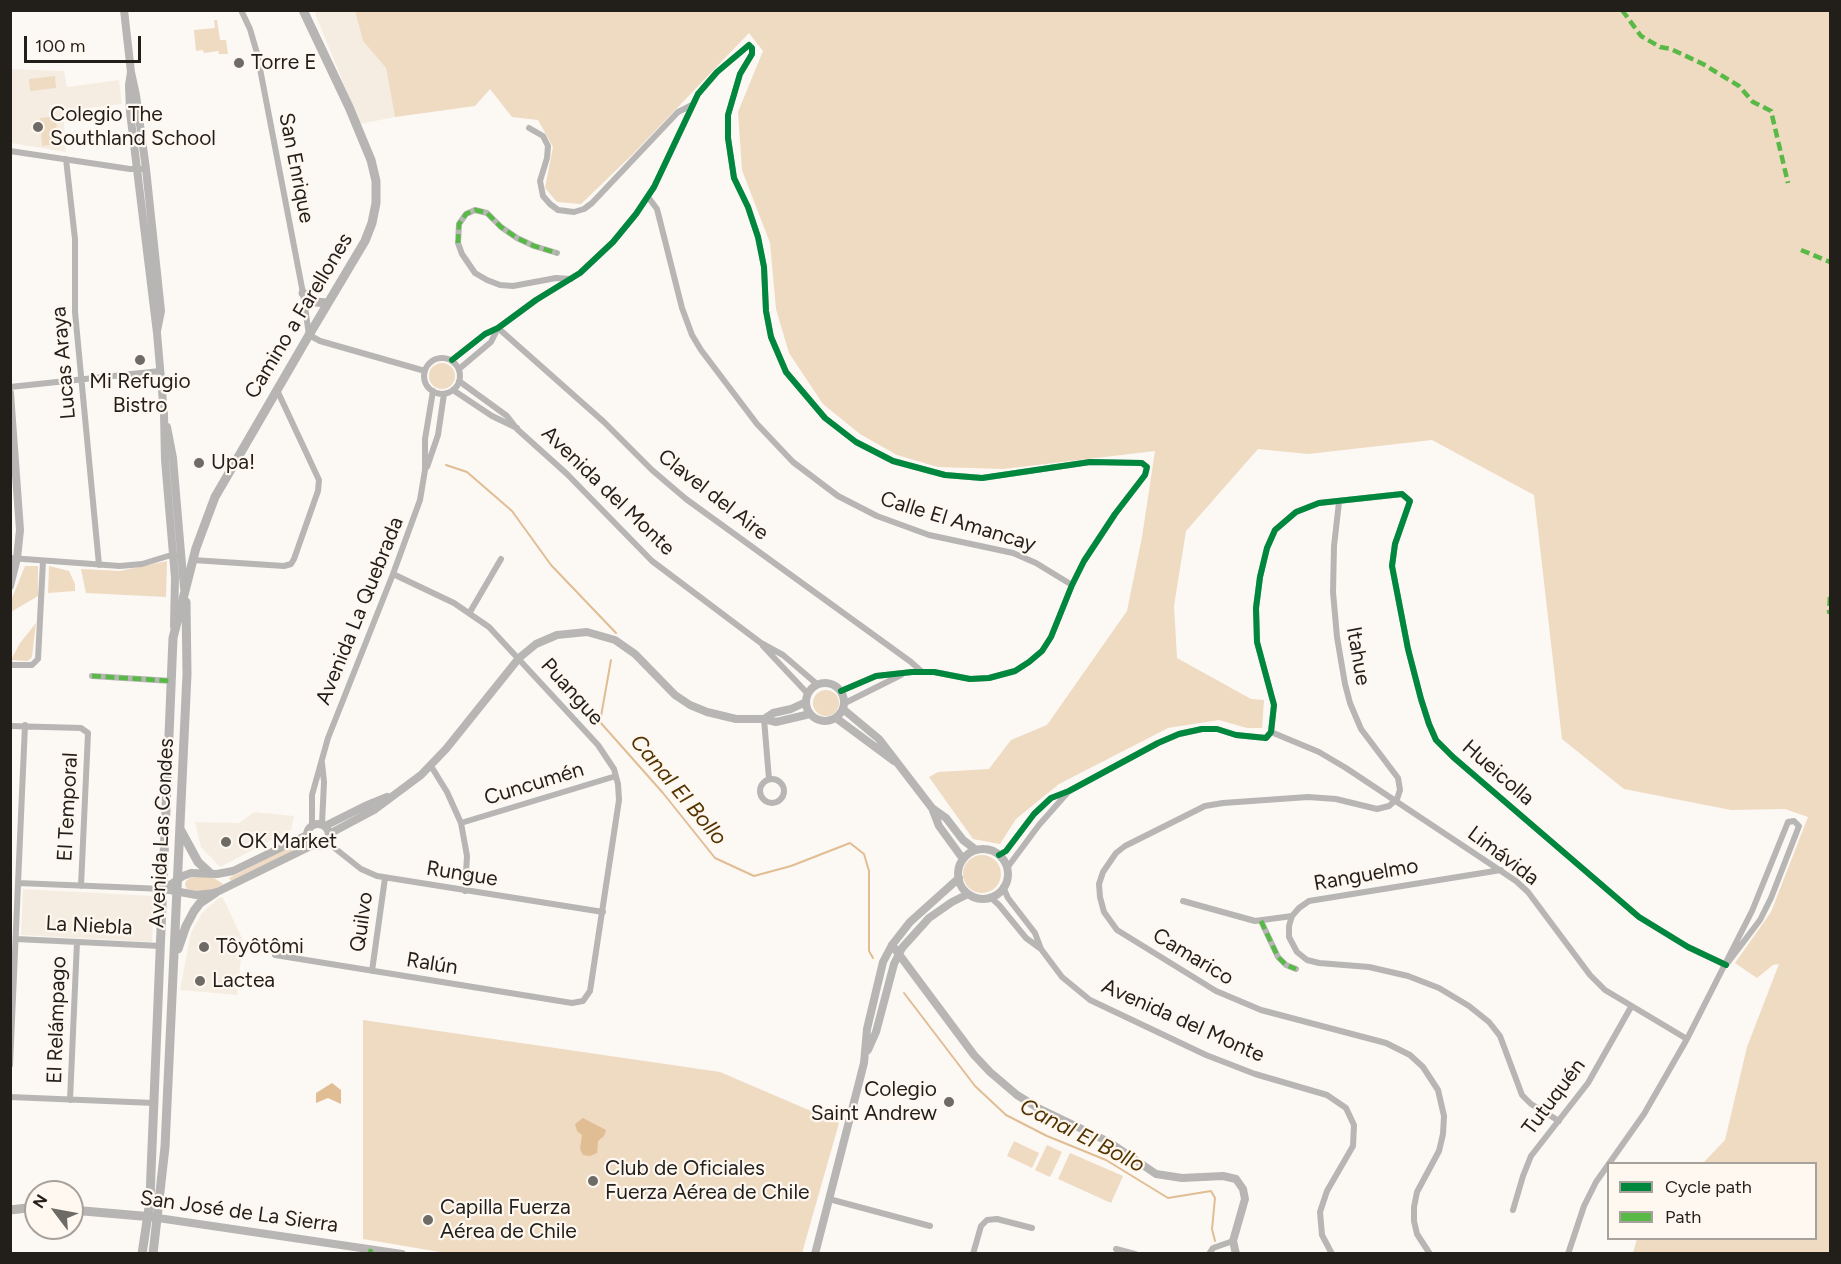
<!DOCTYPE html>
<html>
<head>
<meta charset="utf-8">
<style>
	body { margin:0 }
	#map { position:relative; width:1841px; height:1264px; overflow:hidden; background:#fcf8f4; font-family:Figtree,sans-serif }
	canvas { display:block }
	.frame { position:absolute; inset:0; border:12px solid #221f1b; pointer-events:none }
	.legend { position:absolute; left:1607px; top:1162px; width:210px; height:78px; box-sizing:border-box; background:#fff8f0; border:2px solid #a7a19b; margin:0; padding:8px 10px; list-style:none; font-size:18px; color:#221f1b }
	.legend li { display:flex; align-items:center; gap:12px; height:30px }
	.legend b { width:30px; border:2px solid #a7a19b }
	.north { position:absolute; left:24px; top:1180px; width:60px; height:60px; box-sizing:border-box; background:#fff8f0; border:2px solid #a7a19b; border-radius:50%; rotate:302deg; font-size:16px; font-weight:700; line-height:24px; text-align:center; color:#221f1b }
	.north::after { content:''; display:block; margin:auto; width:21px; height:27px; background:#6e6b67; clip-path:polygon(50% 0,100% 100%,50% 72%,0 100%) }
	.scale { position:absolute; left:24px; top:36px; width:117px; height:27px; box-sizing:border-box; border:3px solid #221f1b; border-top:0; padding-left:8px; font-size:18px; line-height:21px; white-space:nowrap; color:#221f1b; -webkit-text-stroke:4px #fff8f0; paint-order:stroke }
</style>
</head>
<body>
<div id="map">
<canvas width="1841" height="1264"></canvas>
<div class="frame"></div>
<ul class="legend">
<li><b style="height:8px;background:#00873e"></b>Cycle path</li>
<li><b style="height:8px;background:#58b947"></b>Path</li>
</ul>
<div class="north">N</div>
<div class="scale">100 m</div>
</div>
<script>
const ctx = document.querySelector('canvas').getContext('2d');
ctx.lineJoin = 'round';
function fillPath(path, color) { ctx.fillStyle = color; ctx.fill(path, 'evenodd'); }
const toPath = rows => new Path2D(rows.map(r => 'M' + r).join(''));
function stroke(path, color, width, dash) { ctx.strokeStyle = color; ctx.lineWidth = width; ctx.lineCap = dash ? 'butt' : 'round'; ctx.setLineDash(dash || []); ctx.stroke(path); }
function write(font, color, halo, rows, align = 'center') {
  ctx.font = font + ' Figtree,sans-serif'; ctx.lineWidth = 4.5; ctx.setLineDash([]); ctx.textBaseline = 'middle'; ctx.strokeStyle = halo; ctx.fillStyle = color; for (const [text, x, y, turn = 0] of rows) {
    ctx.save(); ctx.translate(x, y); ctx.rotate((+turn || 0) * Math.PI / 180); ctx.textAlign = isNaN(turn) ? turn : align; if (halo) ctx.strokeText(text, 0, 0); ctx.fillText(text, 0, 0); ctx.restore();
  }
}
const built = toPath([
	[314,11,355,11,363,41,386,68,395,117,360,124],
	[10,69,64,71,67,87,119,80,122,104,63,111,66,152,11,143],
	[254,812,294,816,291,830,220,867,201,847,195,822,239,823],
	[23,889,154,896,152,942,21,935],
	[220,897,223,898,243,940,237,995,180,990,191,933,202,913]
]);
const green = toPath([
	[355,11,1830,11,1830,1253,1633,1253,1637,1239,1816,1238,1816,1164,1703,1163,1725,1140,1747,1047,1779,964,1773,965,1757,978,1735,963,1771,912,1808,817,1785,809,1731,810,1624,789,1562,739,1534,495,1432,440,1308,454,1258,449,1186,531,1174,606,1177,658,1251,699,1264,700,1262,728,1247,728,1219,720,1168,728,1059,784,1016,819,1000,844,973,839,929,777,938,772,989,769,1011,740,1047,725,1127,611,1142,537,1155,451,1003,469,938,467,897,455,860,434,823,404,789,353,776,309,770,243,742,170,738,112,763,51,749,33,632,155,581,204,557,202,545,188,553,147,538,120,512,117,490,89,475,106,395,117,386,68,363,41],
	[214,20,217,20,220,40,226,40,228,54,219,54,218,51,204,53,203,50,196,51,194,30,215,28],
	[55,76,56,88,30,91,29,79],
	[56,116,58,144,42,146,40,118],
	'429 376a13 13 0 1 1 26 0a13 13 0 1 1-26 0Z',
	[167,561,166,597,86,593,81,569,120,571],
	[25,566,38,566,38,596,11,612,10,603],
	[49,566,69,571,75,584,75,591,48,593],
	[36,623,32,657,28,661,11,660,20,643],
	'813 703a13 13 0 1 1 26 0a13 13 0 1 1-26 0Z',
	[290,847,292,851,231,881,229,878],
	'963 874a19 19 0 1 1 38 0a19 19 0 1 1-38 0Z',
	[203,876,214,878,223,884,211,891,198,892,187,889,185,885,186,881,190,878],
	[363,1020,720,1072,839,1123,802,1253,452,1254,363,1239],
	[1014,1141,1039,1153,1032,1168,1007,1156],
	[1047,1145,1062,1152,1050,1177,1035,1170],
	[1070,1153,1123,1176,1111,1203,1058,1179]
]);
const water = toPath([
	[332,1083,341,1090,341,1104,328,1098,316,1103,316,1093],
	[583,1118,606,1130,604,1136,598,1141,597,1153,590,1156,583,1155,580,1149,582,1135,577,1131,575,1124]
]);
const stream = toPath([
	[446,465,467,472,512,511,551,565,616,633],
	[611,660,600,722,663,793,715,858,754,876,791,866,850,843,864,854,869,871,869,951,873,958],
	[904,993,975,1086,1006,1115,1047,1136,1106,1160,1168,1198,1211,1191,1215,1198,1212,1229,1215,1241]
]);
const minor = toPath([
	[241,10,250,29,257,53,303,293,309,335,320,341,425,371],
	[529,128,543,136,548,146,547,158,540,181,543,196,550,204,558,210,574,212,584,209,592,203,678,112,692,105],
	[10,151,130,169,146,169],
	[66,159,75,239,75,312,99,565],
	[648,197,657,209,682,308,692,335,701,350,757,424,793,462,838,496,877,516,929,535,1013,553,1036,563,1072,585],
	[557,253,534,246,517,238,501,227,487,213,475,210,466,214,459,224,458,243,462,254,475,273,487,280,500,285,513,286,556,278,571,279],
	[498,328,604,422,652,470,686,499,911,662,921,671],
	'424 376a18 18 0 1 1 36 0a18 18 0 1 1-36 0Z',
	[452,360,485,334,498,328,536,300,580,273,613,242,636,214,654,187,698,94,717,72,749,45,752,48,752,54,740,74,728,115,728,138,734,178,748,207,758,237,764,267,766,311,771,337,786,372,825,418,856,442,893,461,945,475,982,478,1090,462,1142,463,1147,467,1145,475,1115,514,1084,561,1072,585,1051,637,1042,651,1029,662,1015,671,989,678,970,679,934,672,912,672,876,676,841,691],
	[459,369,491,342,498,328],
	[459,381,507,416,517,429,567,474,652,561,761,643,783,655,818,685],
	[10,387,160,371],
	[453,390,492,416,517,428],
	[427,467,438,435,444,394],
	[1339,502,1334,546,1333,592,1337,637,1345,684,1350,703,1361,729,1398,778,1400,790,1397,799,1389,806,1377,809,1336,799,1308,797,1223,803,1205,806,1125,846,1116,853,1103,872,1099,884,1100,897,1104,912,1117,930,1216,991,1261,1010,1386,1043,1410,1055,1423,1067,1438,1090,1444,1116,1443,1134,1439,1151,1417,1192,1414,1207,1414,1221,1417,1234,1430,1254],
	[10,558,120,566,142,564,168,556,180,556],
	[193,560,284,566,291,564,294,559,318,491,319,480,277,390],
	[470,612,501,559],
	[763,646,808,694],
	[10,665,32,665,38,659,43,561],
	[92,676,172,681],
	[845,703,901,675],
	[764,719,769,779],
	[10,726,81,728,88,733,81,886],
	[1271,732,1319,752,1346,768,1516,881,1528,892,1590,975,1605,990,1687,1039],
	[322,763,324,782,322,824],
	[431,766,447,792,461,823,467,856,465,891],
	'760 791a12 12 0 1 1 24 0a12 12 0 1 1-24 0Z',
	[461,823,616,776],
	[312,825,312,795,328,738,393,574,420,500,425,470,425,439,433,391],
	[327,842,361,869,377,876,603,912],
	[999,855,1006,851,1034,814,1051,798,1069,791,1158,743,1179,734,1202,729,1217,729,1236,735,1266,738,1271,732,1274,705,1257,642,1256,608,1260,577,1267,548,1275,530,1296,512,1319,503,1402,494,1410,501,1395,544,1392,566,1408,649,1421,699,1429,724,1436,740,1453,757,1639,917,1688,947,1726,965],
	[1007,868,1039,825,1069,791],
	[1501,870,1309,901,1299,908,1292,916,1289,926,1289,937,1297,952,1307,960,1319,963,1369,967,1408,976,1439,988,1469,1006,1489,1022,1500,1036,1522,1095,1531,1104,1559,1121],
	[18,883,164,889],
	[1003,887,1008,898,1035,933,1041,949],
	[990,897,999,905,1026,938,1041,949,1062,977,1090,1000,1206,1055,1255,1074,1327,1095,1346,1108,1354,1125,1353,1146,1327,1191,1320,1212,1322,1235,1332,1254],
	[1183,901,1255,921,1292,916],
	[1261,921,1278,957,1286,965,1296,969],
	[16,939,161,946],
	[275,955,572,1003,583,1001,590,991,619,800,618,784,614,769,598,745,489,627,454,603,393,574],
	[372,971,385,878],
	[10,1065,25,725],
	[10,1097,154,1103],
	[70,1100,77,942],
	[829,1199,930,1226],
	[1513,1210,1523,1176,1531,1156,1588,1083,1631,1007],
	[1116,1249,1135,1254],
	[973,1254,981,1226,987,1220,997,1219,1032,1228],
	[1209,1254,1213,1248,1233,1241],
	[1568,1254,1584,1206,1596,1182,1644,1114,1687,1039,1752,911,1788,822,1794,821,1799,826,1771,898,1760,920,1726,965]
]);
const tertiary = toPath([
	[124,10,131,72,136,95,146,169,161,311,157,331],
	[131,72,129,85,130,112,157,333,164,414,165,460,175,578,174,626],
	[10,393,20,530,17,558,10,586],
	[167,427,173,458,184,588],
	'806 702a19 19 0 1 1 38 0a19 19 0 1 1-38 0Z',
	[843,709,879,739,932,808,946,818,963,840,976,850],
	[836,718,894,761],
	[764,719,773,713,791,709,806,702],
	[932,808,939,826,963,859],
	'307 835a11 11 0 1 1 22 0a11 11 0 1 1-22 0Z',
	[325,826,365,806,387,797],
	[329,834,374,810,421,775,446,749,519,658,536,644,557,635,587,632,615,640,635,654,675,695,690,705,707,712,736,719,764,719,776,722,810,714],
	'958 874a25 25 0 1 1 50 0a25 25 0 1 1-50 0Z',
	[164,889,196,895,215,893,313,845],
	[164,889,183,876,191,873,217,874,233,871,307,835],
	[892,945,974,1055,990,1072,1017,1095,1038,1108,1109,1142,1156,1174,1182,1178,1223,1176,1236,1179,1243,1189,1245,1199,1233,1241,1236,1254],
	[868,1050,876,1032,894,964,902,948,929,918,952,902,968,894],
	[158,1218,402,1254],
	[815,1254,864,1063,867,1029,883,962,892,945,910,922,959,878]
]);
const secondary = toPath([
	[303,293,315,302,328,303],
	[180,829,198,862,210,873],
	[178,949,186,926,194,911,200,903,215,893],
	[10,1210,36,1207],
	[72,1210,153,1217],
	[142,1254,150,1201,151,1172,173,638,196,548,215,497,309,335,365,241,372,223,376,203,376,181,371,160,349,107,303,10],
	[153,1254,165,1147,187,674,186,602]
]);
const quiet = toPath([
	[1622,10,1641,36,1660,47,1671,49,1703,64,1739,86,1753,102,1771,111,1788,183],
	[458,243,459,224,466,214,475,210,487,213,501,227,517,238,534,246,557,253],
	[1801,250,1830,262],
	[1830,597,1829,612,1830,611],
	[92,676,172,681],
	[1261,921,1278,957,1286,965,1296,969],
	[370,1254,371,1249]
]);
const cycleway = toPath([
	[452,360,485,334,498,328,536,300,580,273,613,242,636,214,654,187,698,94,717,72,749,45,752,48,752,54,740,74,728,115,728,138,734,178,748,207,758,237,764,267,766,311,771,337,786,372,825,418,856,442,893,461,945,475,982,478,1090,462,1142,463,1147,467,1145,475,1115,514,1084,561,1072,585,1051,637,1042,651,1029,662,1015,671,989,678,970,679,934,672,912,672,876,676,841,691],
	[999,855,1006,851,1034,814,1051,798,1069,791,1158,743,1179,734,1202,729,1217,729,1236,735,1266,738,1271,732,1274,705,1257,642,1256,608,1260,577,1267,548,1275,530,1296,512,1319,503,1402,494,1410,501,1395,544,1392,566,1408,649,1421,699,1429,724,1436,740,1453,757,1639,917,1688,947,1726,965]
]);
const markers = [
	[239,63,6,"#6e6b67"],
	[38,127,6,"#6e6b67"],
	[140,360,6,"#6e6b67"],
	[199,463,6,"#6e6b67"],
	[226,842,6,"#6e6b67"],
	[204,947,6,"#6e6b67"],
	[200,981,6,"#6e6b67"],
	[949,1102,6,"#6e6b67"],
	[593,1181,6,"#6e6b67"],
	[428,1220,6,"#6e6b67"]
];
const poiNames = [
	["Torre E",251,63],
	["Colegio The",50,115],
	["Southland School",50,139],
	["Mi Refugio",140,382,"center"],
	["Bistro",140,406,"center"],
	["Upa!",211,463],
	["OK Market",238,842],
	["Tôyôtômi",216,947],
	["Lactea",212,981],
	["Colegio",937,1090,"right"],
	["Saint Andrew",937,1114,"right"],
	["Club de Oficiales",605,1169],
	["Fuerza Aérea de Chile",605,1193],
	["Capilla Fuerza",440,1208],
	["Aérea de Chile",440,1232]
];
const streetNames = [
	["San Enrique",296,168,79],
	["Camino a Farellones",299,316,-59],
	["Lucas Araya",64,363,-95],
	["Avenida del Monte",608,491,44],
	["Clavel del Aire",713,495,38],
	["Calle El Amancay",958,522,17],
	["Avenida La Quebrada",360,611,-68],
	["Itahue",1358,656,80],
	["Puangue",572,692,48],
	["Hueicolla",1498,773,41],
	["Cuncumén",534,784,-17],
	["El Temporal",68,807,-87],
	["Avenida Las Condes",162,833,-87],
	["Limávida",1503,856,37],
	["Rungue",462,874,9],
	["Ranguelmo",1366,875,-10],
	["Quilvo",362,922,-82],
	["La Niebla",89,926,3],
	["Camarico",1193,957,31],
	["Ralún",432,964,9],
	["El Relámpago",57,1020,-88],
	["Avenida del Monte",1183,1021,24],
	["Tutuquén",1554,1097,-53],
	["San José de La Sierra",239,1212,8]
];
const waterNames = [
	["Canal El Bollo",678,790,50],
	["Canal El Bollo",1082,1136,27]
];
fillPath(built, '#f6ede2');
fillPath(green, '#efdac2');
fillPath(water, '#e1bd93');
stroke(stream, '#e1bd93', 2);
stroke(minor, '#b7b6b4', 6);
stroke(tertiary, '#b7b6b4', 8);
stroke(secondary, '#b7b5b3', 9);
stroke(quiet, '#58b947', 4.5, [9, 4.5]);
stroke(cycleway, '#00873e', 6);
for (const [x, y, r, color] of markers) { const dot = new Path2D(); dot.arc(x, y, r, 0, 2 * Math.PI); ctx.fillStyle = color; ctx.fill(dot); stroke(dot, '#fff8f0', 2); }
write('21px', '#221f1b', '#fff8f0', poiNames, 'left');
write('21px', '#221f1b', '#fff8f0', streetNames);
write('italic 22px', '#533301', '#fff8f0', waterNames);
</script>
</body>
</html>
